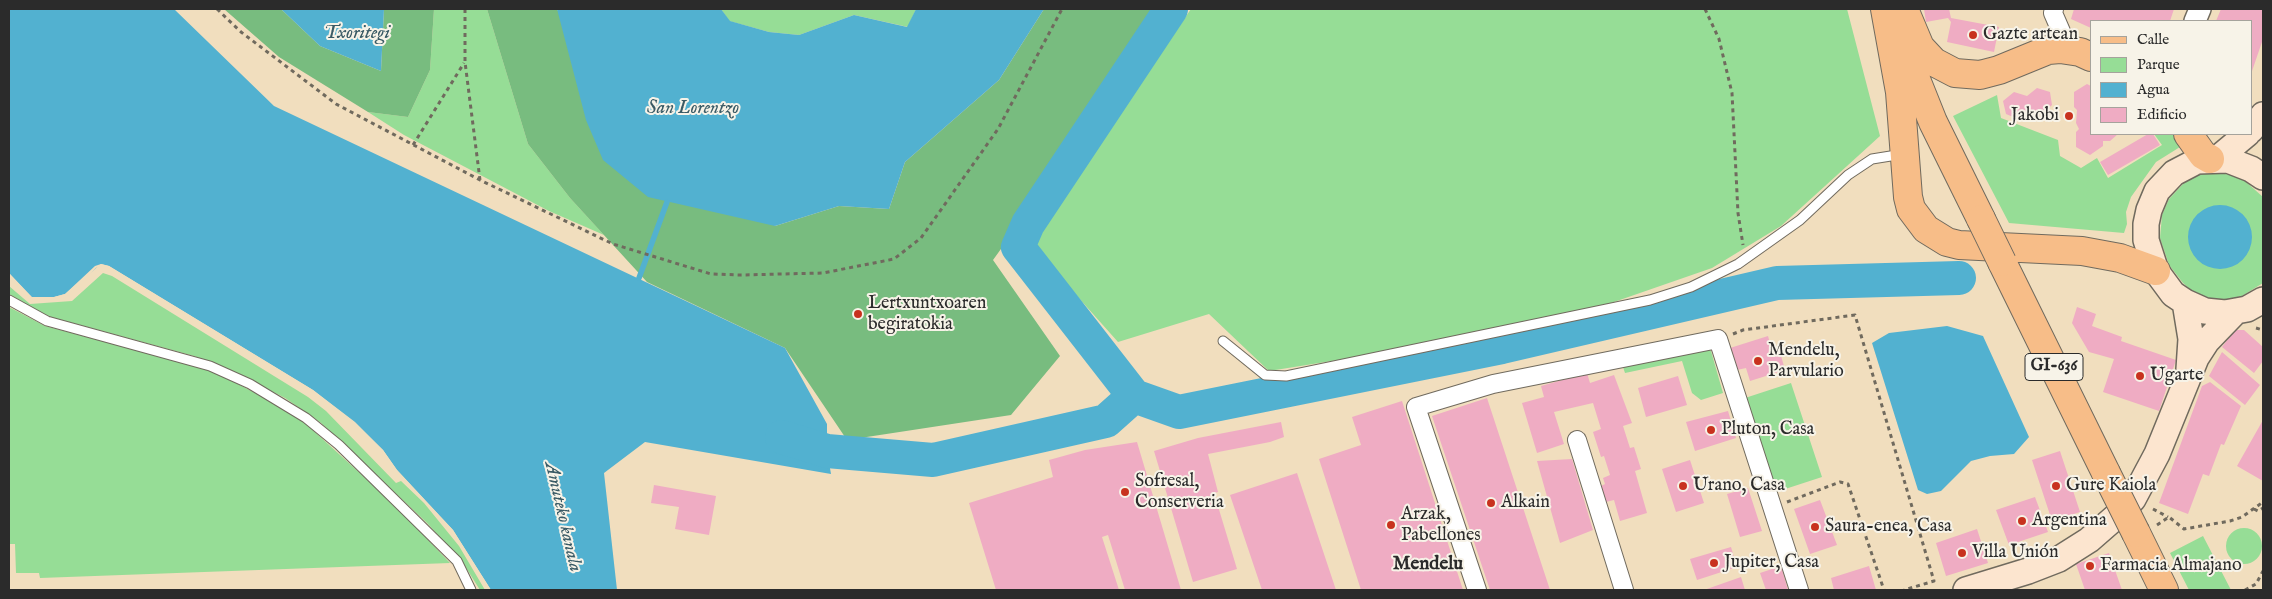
<!DOCTYPE html>
<html>
<head>
<meta charset="utf-8">
<style>
	body { margin:0 }
	#map { position:relative; width:2272px; height:599px; overflow:hidden; background:#f1debe; font-family:"IM FELL English",serif }
	canvas { display:block }
	.frame { position:absolute; inset:0; border:10px solid #2b2b2b; pointer-events:none }
	.legend { position:absolute; left:2090px; top:20px; width:162px; height:115px; box-sizing:border-box; background:#f7f3e8; border:1px solid #a5a39c; margin:0; padding:6px 9px; list-style:none; font-size:15px; color:#2b2b2b }
	.legend li { display:flex; align-items:center; gap:10px; height:25px }
	.legend b { width:25px; border:1px solid #a5a39c }
</style>
</head>
<body>
<div id="map">
<canvas width="2272" height="599"></canvas>
<div class="frame"></div>
<ul class="legend">
<li><b style="height:6px;background:#f7bd88"></b>Calle</li>
<li><b style="height:14px;background:#96dd96"></b>Parque</li>
<li><b style="height:14px;background:#52b1d0"></b>Agua</li>
<li><b style="height:14px;background:#efacc3"></b>Edificio</li>
</ul>
</div>
<script>
const ctx = document.querySelector('canvas').getContext('2d');
ctx.lineJoin = 'round';
function fillPath(path, color) { ctx.fillStyle = color; ctx.fill(path, 'evenodd'); }
const toPath = rows => new Path2D(rows.map(r => 'M' + r).join(''));
function stroke(path, color, width, dash) { ctx.strokeStyle = color; ctx.lineWidth = width; ctx.lineCap = dash ? 'butt' : 'round'; ctx.setLineDash(dash || []); ctx.stroke(path); }
function write(font, color, halo, rows, align = 'center') {
  ctx.font = font + ' "IM FELL English",serif'; ctx.lineWidth = 4; ctx.setLineDash([]); ctx.textBaseline = 'middle'; ctx.strokeStyle = halo; ctx.fillStyle = color; for (const [text, x, y, turn = 0] of rows) {
    ctx.save(); ctx.translate(x, y); ctx.rotate((+turn || 0) * Math.PI / 180); ctx.textAlign = isNaN(turn) ? turn : align; if (halo) ctx.strokeText(text, 0, 0); ctx.fillText(text, 0, 0); ctx.restore();
  }
}
const green = toPath([
	[434,9,487,9,528,144,570,198,604,235,549,211,404,135,368,112,408,117,430,70],
	[721,9,916,9,908,27,854,15,799,35,769,32,729,21],
	[1191,9,1847,9,1880,136,1781,226,1712,268,1539,328,1269,371,1209,314,1118,342,1029,242],
	[1997,95,2001,118,2058,140,2060,156,2081,168,2097,158,2108,178,2162,145,2154,134,2173,134,2180,147,2156,162,2131,197,2126,212,2127,224,2124,233,2009,223,1953,116],
	[2215,172,2235,176,2245,181,2263,197,2263,283,2242,296,2224,300,2209,298,2192,291,2183,283,2169,265,2160,238,2162,215,2169,199,2183,184,2192,178,2201,174],
	[103,273,112,276,308,397,326,411,396,483,401,481,424,503,459,546,485,590,480,590,463,563,427,523,321,423,285,398,236,373,194,356,47,316,9,294,9,286,30,304,72,301],
	[9,307,45,326,211,370,257,394,305,423,396,506,450,563,40,578,39,573,16,573,15,544,9,544],
	[1708,348,1711,351,1723,393,1701,400,1692,393,1682,361,1625,373,1622,364],
	[1791,383,1822,477,1776,492,1745,398],
	'2226 546a18 18 0 1 1 36 0a18 18 0 1 1-36 0Z',
	[2203,536,2231,590,2189,590,2170,553]
]);
const forest = toPath([
	[224,9,281,9,320,46,381,71,384,9,434,9,430,70,408,117,368,112,279,57],
	[487,9,557,9,560,15,775,226,839,206,889,209,905,162,999,80,1044,9,1174,9,993,260,1060,356,1011,415,847,440,785,348,647,282,570,198,528,144]
]);
const water = toPath([
	[9,9,174,9,274,106,785,348,827,424,827,451,831,474,645,442,604,473,617,590,491,590,453,530,397,470,383,450,355,422,313,390,109,266,101,264,65,294,54,297,32,298,9,273],
	[281,9,384,9,381,71,320,46],
	[557,9,721,9,730,21,769,32,799,35,854,15,907,27,916,9,1044,9,999,80,905,162,889,209,839,206,775,226,648,197,603,160,586,120],
	'2188 237a32 32 0 1 1 64 0a32 32 0 1 1-64 0Z',
	[1947,326,1983,336,2029,437,2014,454,1990,456,1971,461,1941,491,1927,494,1918,490,1872,343,1889,333]
]);
const pier = toPath([
	[101,264,109,266,313,390,354,422,383,450,397,470,453,530,491,590,488,590,451,532,396,471,381,452,353,424,312,392,109,268,101,266,96,268,67,296,55,299,31,300,9,277,9,273,32,297,54,297,65,294,95,266]
]);
const stream = toPath([
	[639,278,667,202]
]);
const river = toPath([
	[1134,396,1018,247,1028,224,1171,9],
	[782,437,827,451,933,460,1106,421,1134,396,1179,412,1502,347,1777,283,1959,278]
]);
const building = toPath([
	[1924,9,1949,9,1951,18,1999,27,1994,52,1947,42,1951,22,1948,18,1926,22],
	[2074,9,2174,9,2170,21,2091,21,2091,28,2071,19],
	[2221,9,2263,9,2263,39,2251,74,2251,21,2216,21],
	[2087,84,2091,86,2091,134,2118,134,2110,141,2103,141,2103,146,2090,155,2076,147,2076,132,2079,129,2076,123,2077,110,2074,107,2074,92],
	[2037,88,2050,92,2052,105,2042,114,2029,110,2018,119,2006,114,2003,101,2014,92,2027,96],
	[2148,134,2153,134,2160,145,2108,175,2100,162],
	[2077,307,2096,314,2092,326,2122,337,2121,341,2176,360,2159,411,2103,392,2114,359,2089,352,2072,323],
	[2235,330,2244,330,2263,347,2263,361,2254,373,2222,347],
	[1768,336,1773,354,1780,352,1785,370,1750,381,1746,368,1737,370,1730,348],
	[2222,352,2260,385,2245,405,2209,376],
	[1587,373,1590,383,1614,375,1632,423,1623,426,1630,448,1634,447,1641,469,1635,471,1647,513,1620,521,1614,500,1606,502,1601,486,1605,484,1603,478,1610,475,1604,456,1601,457,1593,432,1601,429,1593,403,1554,412,1564,444,1537,453,1522,403,1544,397,1541,386],
	[1678,376,1687,405,1646,417,1638,388],
	[2210,382,2241,406,2224,445,2221,444,2209,476,2203,474,2188,514,2159,503,2202,386],
	[1487,398,1550,590,1490,590,1432,416],
	[1402,401,1463,590,1361,590,1319,459,1361,445,1352,417],
	[1728,411,1736,438,1695,451,1686,422],
	[2263,420,2263,481,2237,466],
	[1281,422,1284,437,1270,442,1208,454,1218,492,1214,493,1237,569,1193,582,1154,451,1198,438],
	[1137,442,1181,590,1125,590,1108,535,1102,537,1119,590,996,590,969,503,1053,477,1049,460,1085,450],
	[2060,451,2080,512,2052,521,2032,460],
	[1572,459,1593,530,1560,543,1537,461],
	[1690,460,1704,503,1676,512,1662,469],
	[1297,473,1336,590,1262,590,1230,495],
	[654,485,716,496,709,535,675,529,679,507,651,503],
	[1748,488,1762,531,1740,537,1727,494],
	[2035,497,2048,532,2009,545,1996,510],
	[1820,500,1837,545,1810,554,1794,509],
	[1977,529,1988,563,1946,576,1936,543],
	[1731,547,1737,567,1697,580,1690,559],
	[2109,553,2122,590,2085,590,2076,564],
	[1781,566,1788,590,1766,590,1760,573],
	[1869,566,1876,590,1834,590,1831,578],
	[1741,577,1745,590,1704,590]
]);
const path = toPath([
	[217,9,241,32,336,104,480,180,613,244,711,274,741,275,823,273,894,259,921,238,998,129,1062,9],
	[465,9,465,62,480,180],
	[1705,9,1719,39,1732,93,1738,213,1743,245],
	[413,145,464,63],
	[2256,328,2263,330],
	[1733,334,1743,330,1855,315,1934,581,1904,590],
	[1787,502,1840,482,1848,484,1884,590],
	[2153,509,2168,517],
	[2254,509,2258,511,2263,508],
	[2157,525,2169,517,2184,529,2230,521,2242,517,2263,502],
	[2245,590,2256,584,2263,571]
]);
const service = toPath([
	[9,300,47,321,210,366,250,384,306,418,339,445,457,561,471,590],
	[1223,341,1265,375,1286,376,1650,300,1691,287,1738,264,1800,220,1848,175,1872,159,1903,154]
]);
const minor = toPath([
	[2054,9,2053,13,2063,36,2080,52],
	[1577,440,1624,590],
	[1477,590,1416,407,1493,384,1718,339,1799,590]
]);
const tertiary = toPath([
	[2195,21,2200,9]
]);
const secondary = toPath([
	[2251,130,2263,115],
	[2217,159,2247,134],
	[2263,177,2251,169,2228,160,2197,161,2174,173,2157,191,2149,210,2146,224,2146,240,2156,271,2173,294,2185,302,2205,311,2225,313,2247,309,2263,300],
	[2185,302,2191,339,2189,369],
	[1966,590,2028,571,2059,559,2089,540,2120,513,2133,499,2157,454,2196,358,2207,341,2235,312]
]);
const primary = toPath([
	[1885,9,1900,92,1908,197,1911,209,1926,229,1947,242,1959,245,2082,251,2120,258,2156,271],
	[1904,9,1920,47,1934,62,1955,73,1980,75,1999,70,2048,50,2060,49,2080,52,2091,57],
	[1905,52,1933,122,1981,219],
	[2188,134,2203,155,2210,159],
	[2002,262,2106,473],
	[2136,533,2164,590]
]);
const primaryBridge = toPath([
	[1981,219,2002,262],
	[2106,473,2136,533]
]);
const markers = [
	[1973,35,5,"#c8321e"],
	[2069,116,5,"#c8321e"],
	[858,314,5,"#c8321e"],
	[1758,361,5,"#c8321e"],
	[2140,376,5,"#c8321e"],
	[1711,430,5,"#c8321e"],
	[1683,486,5,"#c8321e"],
	[2056,486,5,"#c8321e"],
	[1125,492,5,"#c8321e"],
	[1491,503,5,"#c8321e"],
	[2022,521,5,"#c8321e"],
	[1391,525,5,"#c8321e"],
	[1815,527,5,"#c8321e"],
	[1962,553,5,"#c8321e"],
	[1714,563,5,"#c8321e"],
	[2090,566,5,"#c8321e"]
];
const shields = [
	[2054,367,58]
];
const shieldNames = [
	["GI-636",2054,367]
];
const poiNames = [
	["Gazte artean",1983,35],
	["Jakobi",2059,116,"right"],
	["Lertxuntxoaren",868,304],
	["begiratokia",868,325],
	["Mendelu,",1768,351],
	["Parvulario",1768,372],
	["Ugarte",2150,376],
	["Pluton, Casa",1721,430],
	["Sofresal,",1135,482],
	["Conserveria",1135,503],
	["Urano, Casa",1693,486],
	["Gure Kaiola",2066,486],
	["Alkain",1501,503],
	["Arzak,",1401,515],
	["Pabellones",1401,536],
	["Argentina",2032,521],
	["Saura-enea, Casa",1825,527],
	["Villa Unión",1972,553],
	["Jupiter, Casa",1724,563],
	["Farmacia Almajano",2100,566]
];
const waterNames = [
	["Txoritegi",357,34],
	["San Lorentzo",693,109],
	["Amuteko kanala",562,517,77]
];
const neighbourhoodNames = [
	["Mendelu",1428,565]
];
fillPath(green, '#96dd96');
fillPath(forest, '#78bc7f');
fillPath(water, '#52b1d0');
fillPath(pier, '#f1debe');
stroke(stream, '#52b1d0', 5.5);
stroke(river, '#52b1d0', 34);
fillPath(building, '#efacc3');
stroke(service, '#706a5e', 11);
stroke(minor, '#706a5e', 20);
stroke(tertiary, '#706a5e', 24);
stroke(secondary, '#706a5e', 28);
stroke(primary, '#706a5e', 30);
stroke(path, '#706a5e', 3, [4, 4]);
stroke(service, '#fff', 9);
stroke(minor, '#fff', 18);
stroke(tertiary, '#fff', 21);
stroke(secondary, '#fce5cf', 25);
stroke(primary, '#f7bd88', 28);
stroke(primaryBridge, '#706a5e', 30, []);
stroke(primaryBridge, '#f7bd88', 28);
for (const [x, y, r, color] of markers) { const dot = new Path2D(); dot.arc(x, y, r, 0, 2 * Math.PI); ctx.fillStyle = color; ctx.fill(dot); stroke(dot, '#f7f3e8', 2); }
for (const [x, y, w] of shields) { const box = new Path2D(); box.roundRect(x - w / 2, y - 13.5, w, 27, 4); ctx.fillStyle = '#f7f3e8'; ctx.fill(box); stroke(box, '#2b2b2b', 1); }
write('bold 16px', '#2b2b2b', null, shieldNames);
write('18px', '#2b2b2b', '#f7f3e8', poiNames, 'left');
write('italic 19px', '#395a65', '#f7f3e8', waterNames);
write('bold 19px', '#2b2b2b', '#f7f3e8', neighbourhoodNames);
</script>
</body>
</html>
